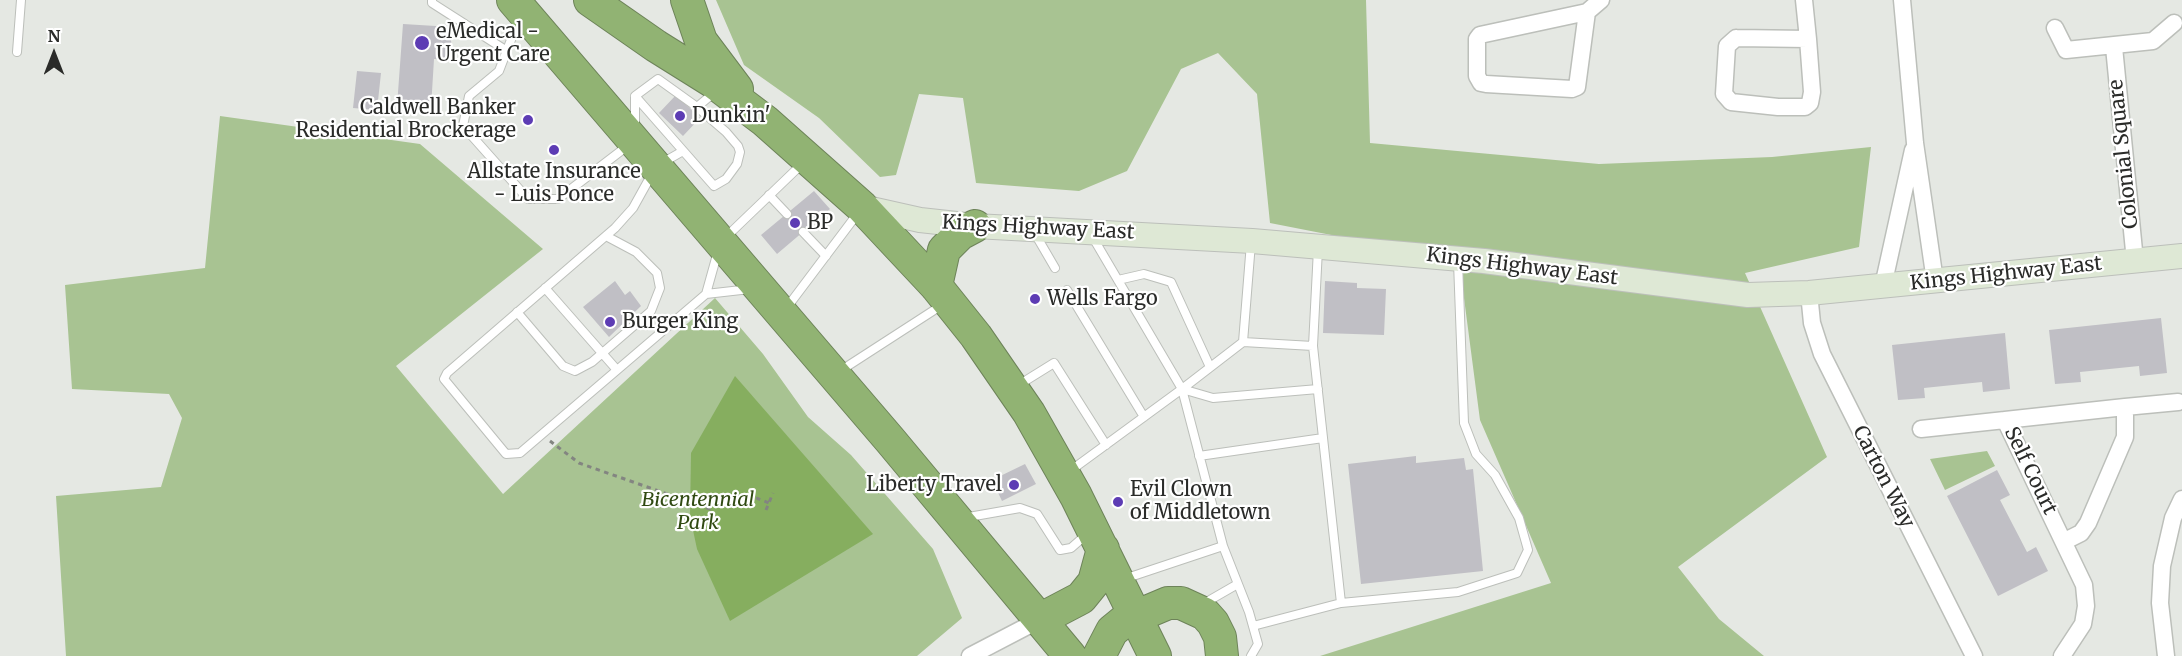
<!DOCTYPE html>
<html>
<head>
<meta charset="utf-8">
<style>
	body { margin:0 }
	#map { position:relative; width:2182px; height:656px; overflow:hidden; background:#e5e8e3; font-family:Merriweather,serif }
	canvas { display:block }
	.north { position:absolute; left:24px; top:24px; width:60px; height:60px; -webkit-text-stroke:4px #fff; paint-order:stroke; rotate:0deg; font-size:16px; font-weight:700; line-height:24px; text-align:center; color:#2a2b29 }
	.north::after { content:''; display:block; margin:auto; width:21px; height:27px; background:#2a2b29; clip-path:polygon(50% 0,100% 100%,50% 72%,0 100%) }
</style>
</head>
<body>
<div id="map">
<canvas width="2182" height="656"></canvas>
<div class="north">N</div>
</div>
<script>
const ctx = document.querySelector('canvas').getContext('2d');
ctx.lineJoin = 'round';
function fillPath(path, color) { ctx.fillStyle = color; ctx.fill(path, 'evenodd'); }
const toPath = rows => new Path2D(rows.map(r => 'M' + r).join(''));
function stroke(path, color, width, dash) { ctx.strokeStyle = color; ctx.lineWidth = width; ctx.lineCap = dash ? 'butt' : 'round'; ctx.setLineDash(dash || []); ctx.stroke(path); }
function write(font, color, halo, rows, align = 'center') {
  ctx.font = font + ' Merriweather,serif'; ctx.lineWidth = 4.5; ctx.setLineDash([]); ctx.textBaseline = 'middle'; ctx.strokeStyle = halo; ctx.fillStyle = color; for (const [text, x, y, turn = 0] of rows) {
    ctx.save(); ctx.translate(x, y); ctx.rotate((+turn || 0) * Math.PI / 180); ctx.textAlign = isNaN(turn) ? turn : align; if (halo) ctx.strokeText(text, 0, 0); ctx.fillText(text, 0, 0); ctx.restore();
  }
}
const green = toPath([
	[716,0,1366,0,1370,143,1599,164,1772,157,1871,147,1859,247,1745,273,1827,457,1678,567,1719,619,1764,656,1320,656,1551,583,1480,420,1459,260,1270,223,1257,94,1218,53,1181,69,1127,171,1079,191,976,183,963,98,919,94,896,175,880,177,819,118,744,65],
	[220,116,420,144,543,249,396,366,503,494,715,298,763,354,808,417,851,455,933,549,962,618,917,656,66,656,56,496,161,487,182,418,169,394,72,389,65,285,205,268],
	[1987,451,1995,466,1945,490,1930,459]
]);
const water = toPath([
	[735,376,873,534,730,621,697,549,690,516,691,453]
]);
const building = toPath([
	[403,24,452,27,450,60,434,59,431,108,397,106],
	[357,71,381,73,377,110,353,108],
	[676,95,700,118,683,136,659,113],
	[814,191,830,209,777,254,761,235],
	[615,281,625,295,630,291,641,306,609,337,583,307],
	[1325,281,1357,283,1357,288,1386,289,1384,335,1323,333],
	[2161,318,2167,373,2140,376,2139,366,2080,372,2081,382,2055,384,2049,330],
	[2005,333,2010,389,1983,392,1982,382,1924,388,1925,398,1898,400,1892,345],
	[1416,456,1416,463,1464,458,1466,470,1473,469,1483,571,1361,584,1348,464],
	[1025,464,1036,484,1002,501,992,480],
	[1997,470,2010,495,2000,500,2027,552,2036,547,2048,571,1998,596,1947,496]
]);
const path = toPath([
	[550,441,579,463,710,509,746,494,769,503],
	[766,510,773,493]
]);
const lane = toPath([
	[432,0,432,3,507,51],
	[519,19,499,71,469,96,463,126,528,199,558,199,630,144],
	[17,52,21,0],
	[697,107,715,92],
	[635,128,635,96,658,79,697,107,726,132,738,146,740,152,737,164,726,179,714,186,635,96],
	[662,163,683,151],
	[653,172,633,208,615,228,447,373,444,379,506,454,520,453,706,294,718,251],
	[769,195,787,214],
	[803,232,826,256],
	[1034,232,1055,268],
	[726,237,803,163],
	[1118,280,1144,274,1171,282,1210,367],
	[545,288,617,370],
	[1067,290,1144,417],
	[706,294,750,289],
	[785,310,858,213],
	[517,312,563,366,575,371,592,362,651,311,660,288,657,273,636,252,606,236],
	[1243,342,1313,346,1318,249],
	[1313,346,1341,603],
	[840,371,942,305],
	[1017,386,1054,363,1106,445],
	[1182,389,1223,546,1249,612,1258,644,1251,656],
	[1182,389,1243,342,1251,243],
	[1182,389,1213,398,1318,389],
	[1199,456,1323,438],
	[1070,471,1182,389,1092,236],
	[963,518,1020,508,1037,514,1060,550,1071,548,1087,534],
	[1124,579,1223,546],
	[1203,604,1236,585],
	[1253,626,1341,603,1458,592,1517,573,1528,550,1519,518,1495,475,1476,454,1464,423,1458,262]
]);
const street = toPath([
	[1804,0,1808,39],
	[1902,0,1915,143,1935,281],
	[1587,12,1577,87,1572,89,1486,84,1481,83,1477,76,1477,39,1480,35,1587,12],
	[1587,12,1601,0],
	[2055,28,2066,50,2153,41,2174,23],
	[1736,38,1808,39,1812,92,1810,103,1805,107,1778,107,1731,102,1724,94,1727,46,1736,38],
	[2114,47,2135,261],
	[1883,286,1913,150],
	[1809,293,1812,323,1822,354,1974,656],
	[2125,407,2178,402],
	[1921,429,2005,420],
	[970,656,1041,619],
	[2062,656,2083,624,2086,606,2084,585,2005,420,2125,407,2125,437,2088,523,2081,533,2065,541],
	[2166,656,2160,603,2162,566,2173,518,2182,499]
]);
const secondary = toPath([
	[862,207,920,220,975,226,1252,241,1484,261,1748,295,1809,293,2182,256]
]);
const highway = toPath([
	[513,0,890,440,1070,656],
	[590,0,656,46,712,81,765,121,862,207,936,286,976,336,1029,413,1076,496,1155,656],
	[687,0,701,41,737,89],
	[936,286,944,250,960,234,975,226],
	[1041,619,1081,598,1094,582,1103,549],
	[1099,656,1112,631,1123,622,1168,603,1181,603,1205,614,1213,623,1220,637,1222,656]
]);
const markers = [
	[422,43,8,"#5d3cb4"],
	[680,116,6,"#5d3cb4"],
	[528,120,6,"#5d3cb4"],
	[554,150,6,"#5d3cb4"],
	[795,223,6,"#5d3cb4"],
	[1035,299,6,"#5d3cb4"],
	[610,322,6,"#5d3cb4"],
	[1014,485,6,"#5d3cb4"],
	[1118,502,6,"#5d3cb4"]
];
const poiNames = [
	["eMedical -",436,32],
	["Urgent Care",436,55],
	["Caldwell Banker",516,108,"right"],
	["Residential Brockerage",516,131,"right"],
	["Dunkin'",692,116],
	["Allstate Insurance",554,172,"center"],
	["- Luis Ponce",554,195,"center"],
	["BP",807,223],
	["Wells Fargo",1047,299],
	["Burger King",622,322],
	["Liberty Travel",1002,485,"right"],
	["Evil Clown",1130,490],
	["of Middletown",1130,513]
];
const streetNames = [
	["Colonial Square",2124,154,-96],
	["Kings Highway East",1038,228,3],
	["Kings Highway East",1522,267,7],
	["Kings Highway East",2006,274,-6],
	["Self Court",2030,471,64],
	["Carton Way",1883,477,63]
];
const parkNames = [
	["Bicentennial",698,500],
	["Park",698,523]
];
fillPath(green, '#a8c392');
fillPath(water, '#86ae5f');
fillPath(building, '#c0bfc5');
stroke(lane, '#bcbfba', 10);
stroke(street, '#bcbfba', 19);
stroke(secondary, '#bcbfba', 26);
stroke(highway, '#6d8359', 34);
stroke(path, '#838581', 3, [4.5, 4.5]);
stroke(lane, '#fff', 8);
stroke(street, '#fff', 16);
stroke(secondary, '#dee8d5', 24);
stroke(highway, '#91b373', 32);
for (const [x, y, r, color] of markers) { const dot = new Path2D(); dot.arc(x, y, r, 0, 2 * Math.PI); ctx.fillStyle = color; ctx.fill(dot); stroke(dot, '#fff', 2); }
write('20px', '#2a2b29', '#fff', poiNames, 'left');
write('20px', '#2a2b29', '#fff', streetNames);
write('italic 20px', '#304a12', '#fff', parkNames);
</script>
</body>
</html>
